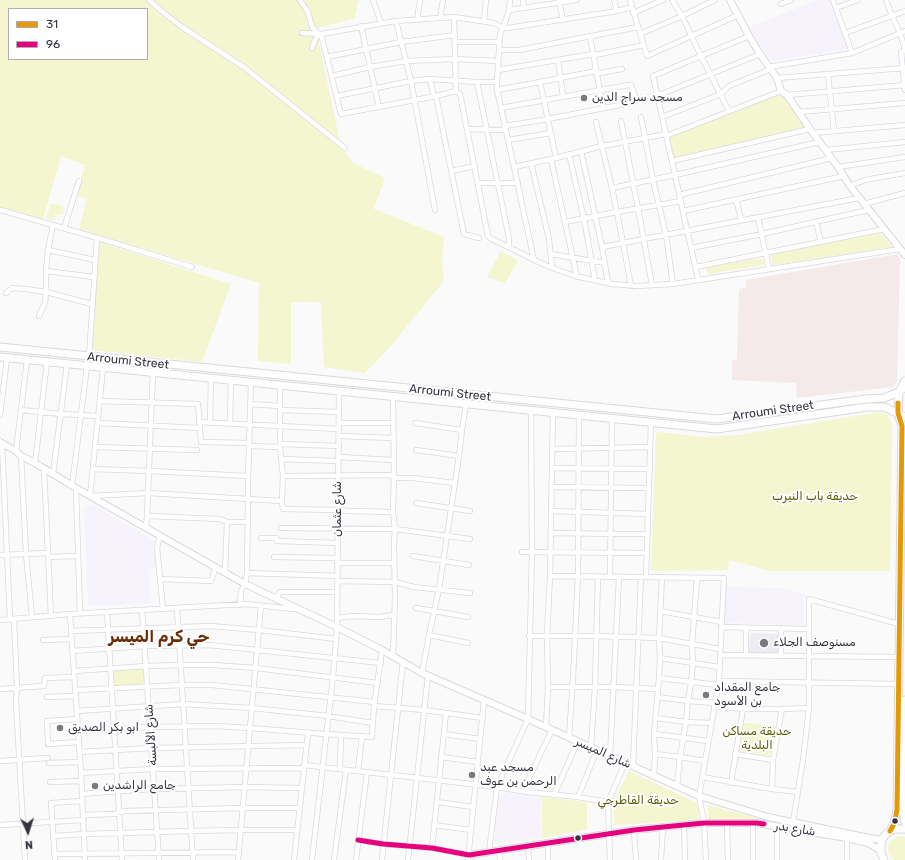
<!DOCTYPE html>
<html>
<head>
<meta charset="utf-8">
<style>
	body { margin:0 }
	#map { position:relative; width:905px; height:860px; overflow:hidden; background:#fafafa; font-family:Rubik,sans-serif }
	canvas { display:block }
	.legend { position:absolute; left:8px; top:8px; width:140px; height:52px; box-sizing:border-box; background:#fff; border:1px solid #afadb2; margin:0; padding:5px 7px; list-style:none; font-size:12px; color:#37323f }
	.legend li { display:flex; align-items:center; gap:8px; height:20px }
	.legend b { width:20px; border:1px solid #afadb2 }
	.north { position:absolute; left:8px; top:812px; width:40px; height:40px; -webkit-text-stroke:3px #fff; paint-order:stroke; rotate:176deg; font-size:11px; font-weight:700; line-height:16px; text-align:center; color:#37323f }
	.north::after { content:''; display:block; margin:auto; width:14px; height:18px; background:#37323f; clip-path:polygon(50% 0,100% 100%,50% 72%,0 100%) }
</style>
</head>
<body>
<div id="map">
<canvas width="905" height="860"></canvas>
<ul class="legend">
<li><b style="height:5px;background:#e49a06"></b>31</li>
<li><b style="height:5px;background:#e5007d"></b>96</li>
</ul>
<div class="north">N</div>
</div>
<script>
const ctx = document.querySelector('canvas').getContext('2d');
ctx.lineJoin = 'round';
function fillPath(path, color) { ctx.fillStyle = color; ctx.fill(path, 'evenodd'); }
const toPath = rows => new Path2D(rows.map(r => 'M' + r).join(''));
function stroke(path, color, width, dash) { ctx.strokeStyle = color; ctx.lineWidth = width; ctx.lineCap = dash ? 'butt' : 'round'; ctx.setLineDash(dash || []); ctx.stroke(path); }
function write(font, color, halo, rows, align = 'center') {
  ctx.font = font + ' Rubik,"Noto Naskh Arabic",sans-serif'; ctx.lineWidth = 4; ctx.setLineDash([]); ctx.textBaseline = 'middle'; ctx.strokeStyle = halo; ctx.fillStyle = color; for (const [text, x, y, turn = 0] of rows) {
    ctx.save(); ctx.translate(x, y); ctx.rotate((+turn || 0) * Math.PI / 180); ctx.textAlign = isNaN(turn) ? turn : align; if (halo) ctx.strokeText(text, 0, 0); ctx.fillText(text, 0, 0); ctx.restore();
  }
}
const built = toPath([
	[750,633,779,634,778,653,749,653]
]);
const industrial = toPath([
	[898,254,900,258,897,381,893,387,797,398,796,383,732,380,732,360,737,359,739,289,746,287,746,280]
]);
const education = toPath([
	[818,0,830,0,849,49,775,61,771,60,749,30,749,27],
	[91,504,157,542,154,548,156,568,148,569,151,603,91,606,88,603,84,510,85,506],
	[725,587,782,588,804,594,804,625,725,623],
	[504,793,542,797,540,814,542,838,495,844,494,843,497,809,500,795]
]);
const green = toPath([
	[0,0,359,0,354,19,316,28,341,147,353,163,385,178,374,209,444,237,442,262,444,281,390,347,365,373,324,367,321,302,291,302,291,364,258,361,259,283,79,229,87,199,76,195,85,165,61,156,43,219,0,207],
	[9,9,147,9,147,59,9,59],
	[781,91,805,128,674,158,669,137,733,113],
	[51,203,65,207,63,214,60,213,60,215,56,214,54,221,46,218],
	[880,233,892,247,773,265,770,255],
	[99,242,231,284,202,362,92,350],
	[501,251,518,261,505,283,487,277],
	[762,258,764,265,708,274,706,267],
	[879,412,887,415,892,423,890,571,771,571,729,560,728,570,651,571,656,432,704,437,739,435],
	[145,668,145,684,114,686,113,671],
	[744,723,775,726,769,756,740,751],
	[629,771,697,803,699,812,697,820,614,825,614,800],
	[542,797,587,802,587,829,542,838],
	[708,805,761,819,708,820],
	[901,836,905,837,905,860,893,860,888,853,888,845,893,839]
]);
const street = toPath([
	[149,0,165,14,182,27,245,68,345,148],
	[300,0,308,12,312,27,319,34,315,40,312,48],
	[373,0,381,23],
	[523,0,524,8],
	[559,0,563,20],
	[614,0,617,11],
	[630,0,647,56,738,15],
	[672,0,682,16,701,56,729,111],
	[833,0,852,53],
	[886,0,892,16,900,33,905,49],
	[781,4,791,0],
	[836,8,858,0],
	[509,10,577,0],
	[633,13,663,0],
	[454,17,456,91],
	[440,18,443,0],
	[417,20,420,0],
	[396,21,411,81,435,210],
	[484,21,486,0],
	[361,26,379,107],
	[302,33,321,34,396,21,454,17,494,23,503,28,508,28,617,11,632,7],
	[845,33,905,11],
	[321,34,341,114,436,96,456,91,460,94,488,236,490,238,547,266,575,276,612,284,637,286,673,284,900,249],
	[640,34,682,16,715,0],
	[590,36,603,108],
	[455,42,499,42],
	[499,50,519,50,638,27],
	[905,51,901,52,905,90],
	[327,57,401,42,455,35],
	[558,60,563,96],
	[769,67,852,53,905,31],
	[498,70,593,54,595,55,644,45],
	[828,74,834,131],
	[332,76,370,67,406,61,455,59,498,61],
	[777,78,905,68],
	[430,79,434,97],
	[477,82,509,238,509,247],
	[497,82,500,34,505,23,509,10,510,0],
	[540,82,596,71,600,73,622,69],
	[497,90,540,82,556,158,514,167],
	[787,95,905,85],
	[337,96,411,81,430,79,477,82,497,82,497,90,514,167,534,260],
	[436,96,464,234,479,238],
	[501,108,629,85,631,85,637,101],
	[799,112,905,103],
	[641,117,653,180,666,235,673,284],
	[662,117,721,94,729,86,771,69],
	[621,121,638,208,652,285],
	[596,122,612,188,623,243,631,286],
	[505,126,548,119,630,103,658,94,662,94,760,54],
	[468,129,506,130],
	[813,133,905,125],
	[666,136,781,91],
	[508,140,551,133],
	[826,150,905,142],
	[581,151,602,247,608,283],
	[569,154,584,219,595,280],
	[556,158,602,146,666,134],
	[551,159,577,277],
	[672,161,810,129],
	[531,163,549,239,552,267],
	[838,167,905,157],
	[451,171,475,166],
	[479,183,518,183],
	[850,186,865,180,905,173],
	[612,188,675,175,819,142],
	[679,195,832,158],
	[736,199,741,220],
	[864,204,905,193],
	[0,210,108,241,192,267],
	[683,211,844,176],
	[758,217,769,269],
	[565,222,617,212,681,201],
	[816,222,821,242],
	[64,228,79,181],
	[602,247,859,198],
	[691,248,762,234,868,210],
	[48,250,95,260],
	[551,254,605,263],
	[696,267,884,229],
	[46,271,94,277],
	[698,279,653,76,749,36],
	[6,293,12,288,26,289,46,292,92,304],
	[39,316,45,303,46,292,46,271,48,250,53,225],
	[89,357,97,238],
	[103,368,90,496,148,493,282,501],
	[280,385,280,447,283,476,282,501,283,509,338,510,348,511,393,512],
	[100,401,198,404,201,442,249,443],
	[250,404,280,406],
	[21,410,61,414,98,416],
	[280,410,339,412],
	[0,415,7,358],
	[199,422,339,429],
	[210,422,211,378],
	[98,423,199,428],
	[230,423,231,380],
	[339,423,393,423],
	[415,423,462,430],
	[339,436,393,438],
	[2,443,10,619],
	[280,444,339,446],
	[249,446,280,447],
	[95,447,197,450],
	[552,449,650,447],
	[416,450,459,456],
	[16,451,27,360],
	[21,456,26,554,32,617],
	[339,457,393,460],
	[281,459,338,461],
	[35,463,47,362],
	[552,468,650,469],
	[44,469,51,616],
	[93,469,149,471,248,476],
	[53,474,67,364],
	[283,476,394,475],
	[393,478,413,478,454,483],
	[72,486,87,366],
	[552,487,649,488],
	[76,488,80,613],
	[416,503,470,511],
	[551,511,648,514],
	[147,516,220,519,227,522,248,522],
	[146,528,147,516,153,372],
	[281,528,395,529,411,531,470,539],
	[551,533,620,534,648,534],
	[160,536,157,548,163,609],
	[261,538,276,538,277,541,338,543],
	[522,552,647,553],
	[0,555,48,553],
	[413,556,469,565],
	[48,557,78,556],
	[274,557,337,558],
	[337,563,394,563],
	[225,573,227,522],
	[247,573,338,576],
	[550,576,724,578,719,681,699,796,704,823,706,860],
	[610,577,612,418],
	[646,577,651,422],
	[160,579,211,581,216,567],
	[338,581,395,582,414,587,470,593],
	[276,598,280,592,337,592],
	[240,605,241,591,245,584,247,573,248,499,248,480,251,382],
	[177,608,193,860],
	[416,608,468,617],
	[142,610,159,860],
	[660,611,722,622],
	[107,612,122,860],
	[70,614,81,773,85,860],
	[337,618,354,616,379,617,394,615],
	[14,619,17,687,16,702,25,860],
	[0,620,70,614,245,604,295,609],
	[721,627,809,629],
	[781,628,781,656],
	[71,631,210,626,259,630,336,639],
	[429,635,468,643],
	[529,636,596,636,659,638,720,649],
	[43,640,72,639],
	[73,651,145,646,209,645,381,663],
	[720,655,899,657],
	[746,656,746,628],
	[393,657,395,597,394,544,395,529,393,512,394,475,393,396],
	[660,658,719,667],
	[74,671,146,666,181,665,213,665,256,668,378,683],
	[422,673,429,635,439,589,459,456,462,430,466,404],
	[659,678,718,685],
	[719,681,898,684],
	[548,687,614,687,658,689],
	[0,689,44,686,45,678,74,677],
	[75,690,182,685,212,685,375,702],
	[47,697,76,696],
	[657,697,688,701,715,703],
	[374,706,424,710,483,718],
	[714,706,743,709,782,709,809,708],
	[77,711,183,704,252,708,328,716,373,723],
	[656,718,686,722,711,723],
	[77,719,47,721,48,744,79,742],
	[546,727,548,687,547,636,550,576,553,412],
	[78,731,150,727,215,726,250,728,326,734,372,737,374,706,382,650],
	[444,734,480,739],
	[654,734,708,741],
	[569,737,573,678,578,576,579,415],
	[591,747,595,687,598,577],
	[80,752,152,748,307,745],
	[655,754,680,757,705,761],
	[735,754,773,760],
	[610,756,619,577],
	[441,757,478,762],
	[0,761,48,758],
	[49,763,80,762],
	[304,765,497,787,527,792,578,797,608,802],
	[633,766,641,577],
	[340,769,341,735],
	[358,771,362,736],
	[81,773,153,769,304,768],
	[654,776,655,754,654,734,659,678,660,658,659,638,662,577],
	[702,777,772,789,798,792],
	[50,782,81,781],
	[731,783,743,709],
	[677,786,680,757,686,722,688,701,691,683,693,663,692,644,697,578],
	[772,789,773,760,782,709],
	[527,792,530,784,527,783,528,780,552,730],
	[82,794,105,792,154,789,245,787,302,788],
	[554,795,578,741],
	[578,797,597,750],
	[437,802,473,807],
	[83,815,114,814,124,811,243,808,300,808],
	[793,822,803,760,809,708,809,599,899,624],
	[727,823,728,860],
	[0,825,83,820],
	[434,825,471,830],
	[684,825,685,860],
	[777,826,777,860],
	[634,830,636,860],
	[53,836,84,834,191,831,241,830,297,830],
	[847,838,847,860],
	[358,840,383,844,432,848,469,855],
	[548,843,548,860],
	[528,847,529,860],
	[432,848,446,713],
	[499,851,500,860],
	[489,852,497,787,528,719,532,552,531,410],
	[54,854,239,852],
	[55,860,51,803,82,801],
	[238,860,261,606],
	[294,860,308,733],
	[312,860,333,677,337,627,339,391],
	[334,860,346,770],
	[356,860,367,772],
	[382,860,403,662],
	[408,860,428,675],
	[468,860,484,700],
	[610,860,608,802,625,763],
	[661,860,663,827],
	[753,860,753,823]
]);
const secondary = toPath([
	[730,0,749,36,760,54,777,78,781,91,787,95,810,129,838,167,850,186,905,255],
	[0,442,16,451,21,456,35,463,76,488,245,584,337,627,382,650,422,673,528,719,699,796,768,817,869,838,882,840],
	[469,855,634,830,704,823,757,823,847,838,868,843,880,850]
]);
const primary = toPath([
	[0,347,716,419,866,399,884,398,899,392,905,387],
	[0,357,717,429,867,407,884,407,905,417],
	[905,700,903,810,905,822],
	[890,831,894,824,897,810,902,426,898,413,899,392,905,381],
	[884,860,881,853,881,845,882,840,885,835,890,831,896,829,905,829]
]);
const bus1 = toPath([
	[890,831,894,824,897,810,902,426,898,413,898,403]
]);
const bus2 = toPath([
	[358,840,383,844,432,848,469,855,634,830,663,827,704,823,757,823,764,824]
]);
const markers = [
	[584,98,4,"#7b7880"],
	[764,643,5,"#7b7880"],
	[706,695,4,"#7b7880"],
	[60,728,4,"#7b7880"],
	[472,775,4,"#7b7880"],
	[95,786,4,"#7b7880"],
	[895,821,3.5,"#37323f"],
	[578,838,3.5,"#37323f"]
];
const poiNames = [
	["مسجد سراج الدين",592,98],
	["مسنوصف الجلاء",773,643],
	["جامع المقداد",714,688],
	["بن الأسود",714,702],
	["ابو بكر الصديق",68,728],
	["مسجد عبد",480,768],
	["الرحمن بن عوف",480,782],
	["جامع الراشدين",103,786]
];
const streetNames = [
	["Arroumi Street",128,361,6],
	["Arroumi Street",450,393,6],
	["Arroumi Street",773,411,-8],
	["شارع عثمان",338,509,-90],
	["شارع الألبسة",151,735,-94],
	["شارع الميسر",603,753,24],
	["شارع بدر",795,829,9]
];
const parkNames = [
	["حديقة باب النيرب",815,497],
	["حديقة مساكن",757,732],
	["البلدية",757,746],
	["حديقة القاطرجي",638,801]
];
const districtNames = [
	["حي كرم الميسر",159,637]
];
fillPath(built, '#eeecf2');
fillPath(industrial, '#f3eae9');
fillPath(education, '#f6f3fc');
fillPath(green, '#f3f6cf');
stroke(street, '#dad8de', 6);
stroke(secondary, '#dad8de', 8);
stroke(primary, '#dad8de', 9);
stroke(street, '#fefefe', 4.5);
stroke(secondary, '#fefefe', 6);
stroke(primary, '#fefefe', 7);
stroke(bus1, '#e49a06', 5);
stroke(bus2, '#e5007d', 5);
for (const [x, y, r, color] of markers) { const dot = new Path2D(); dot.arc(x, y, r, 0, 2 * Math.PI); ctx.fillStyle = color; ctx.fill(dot); stroke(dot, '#fff', 1.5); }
write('12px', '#37323f', '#fff', poiNames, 'left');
write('12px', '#37323f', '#fff', streetNames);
write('12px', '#5a5c06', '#fff', parkNames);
write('bold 16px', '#6a2c05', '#fff', districtNames);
</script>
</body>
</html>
